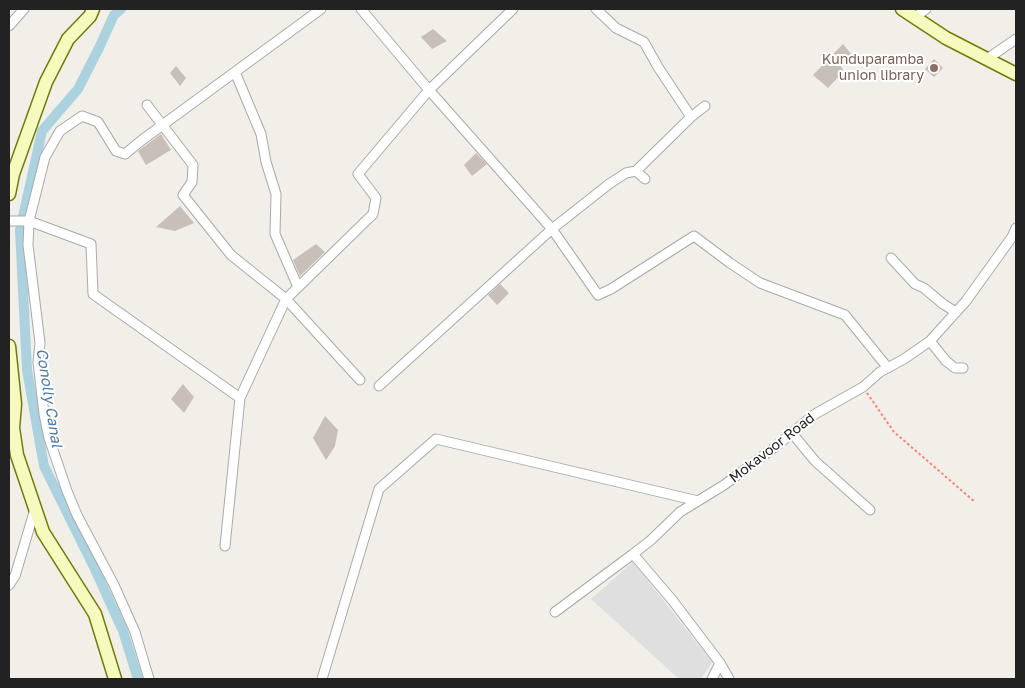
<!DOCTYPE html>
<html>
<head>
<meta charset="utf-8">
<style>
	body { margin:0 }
	#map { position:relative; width:1025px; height:688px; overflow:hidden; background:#f2efe9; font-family:"Golos Text",sans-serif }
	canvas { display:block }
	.frame { position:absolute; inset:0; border:10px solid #222; pointer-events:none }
</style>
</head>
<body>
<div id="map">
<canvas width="1025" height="688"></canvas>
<div class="frame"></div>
</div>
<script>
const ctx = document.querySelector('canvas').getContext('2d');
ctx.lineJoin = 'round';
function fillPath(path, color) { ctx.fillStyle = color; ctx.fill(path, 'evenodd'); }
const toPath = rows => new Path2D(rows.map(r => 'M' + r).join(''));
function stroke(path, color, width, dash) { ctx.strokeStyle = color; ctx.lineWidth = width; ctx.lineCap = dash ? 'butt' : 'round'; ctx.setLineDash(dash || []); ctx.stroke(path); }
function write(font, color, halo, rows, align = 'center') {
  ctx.font = font + ' "Golos Text",sans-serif'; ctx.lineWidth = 4; ctx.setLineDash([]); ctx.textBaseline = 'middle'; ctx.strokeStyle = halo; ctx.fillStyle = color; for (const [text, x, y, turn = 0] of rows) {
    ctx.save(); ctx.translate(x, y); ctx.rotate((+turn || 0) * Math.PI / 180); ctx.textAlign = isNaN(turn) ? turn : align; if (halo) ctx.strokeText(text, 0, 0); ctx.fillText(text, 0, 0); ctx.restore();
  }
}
const residential = toPath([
	[633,562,712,662,701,679,679,679,591,599]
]);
const canal = toPath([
	[121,9,114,15,99,48,78,89,42,131,20,230,27,370,44,466,93,565,123,631,138,679]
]);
const building = toPath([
	[433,29,447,41,432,49,421,37],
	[843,44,852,55,840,65,844,71,828,88,813,75],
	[934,59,943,68,934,77,925,69],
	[176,66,186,78,180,86,170,73],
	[161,134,171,150,146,165,138,151],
	[476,153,487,164,472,176,464,165],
	[180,206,194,223,175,231,156,227],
	[316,244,325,252,300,276,293,260],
	[500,284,509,293,497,305,488,295],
	[183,384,194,397,184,413,171,399],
	[325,416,338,430,335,446,326,460,313,438]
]);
const path = toPath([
	[867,393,894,432,975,502]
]);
const minor = toPath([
	[361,9,429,90,552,229,598,295,611,289,694,236,730,263,760,283,845,315,888,368],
	[596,9,616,28,644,42,658,67,691,117],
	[915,17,926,9],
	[9,26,24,9],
	[987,59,1016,39],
	[235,72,261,134,266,162,276,194,275,234,298,287],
	[147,105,193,165,192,182,183,195,231,255,286,299,360,380],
	[636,171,691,117,705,106],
	[9,221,29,221,91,244,93,294,240,398,225,546],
	[891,258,915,284,924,288,943,304,956,312],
	[930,341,946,361,955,368,963,368],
	[379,386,552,229,609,184,626,173,636,171,645,179],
	[240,398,286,299,373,214,376,198,358,174,429,90,513,9],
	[792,433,815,461,870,510],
	[9,585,15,576,35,509],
	[555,612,633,554],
	[149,679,135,632,114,585,77,515,67,491,49,438,44,414,38,362,40,343,28,245,29,221,45,157,60,131,82,116,98,122,116,151,125,154,142,140,321,9],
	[322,679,379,489,436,439,698,501],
	[712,679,720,663],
	[729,679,720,663,673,601,633,554,651,540,680,512,724,485,775,447,815,414,863,387,880,372,904,359,930,341,966,301,1012,237,1016,228]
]);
const secondary = toPath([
	[902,9,946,38,1016,74],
	[9,194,13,174,46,82,68,39,90,16,93,9],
	[9,346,15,404,13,428,17,455,43,532,95,614,115,679]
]);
const markers = [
	[934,68,5,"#8d6e63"]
];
const educationNames = [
	["Kunduparamba",924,60],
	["union library",924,76]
];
const streetNames = [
	["Mokavoor Road",772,448,-38]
];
const waterNames = [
	["Conolly Canal",49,398,81]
];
fillPath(residential, '#e0dfdf');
stroke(canal, '#aad3df', 10);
fillPath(building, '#c7bfb8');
stroke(minor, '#a9a9a9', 11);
stroke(secondary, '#707d05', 15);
stroke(path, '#fa8072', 2, [2.5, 2.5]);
stroke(minor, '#fff', 9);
stroke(secondary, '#f7fabf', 12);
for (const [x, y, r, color] of markers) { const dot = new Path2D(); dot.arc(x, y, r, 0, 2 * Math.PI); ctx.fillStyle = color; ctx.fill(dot); stroke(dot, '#fff', 2); }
write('14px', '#785e54', '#fff', educationNames, 'right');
write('14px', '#222', '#fff', streetNames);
write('italic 15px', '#4a7aab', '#fff', waterNames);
</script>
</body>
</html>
